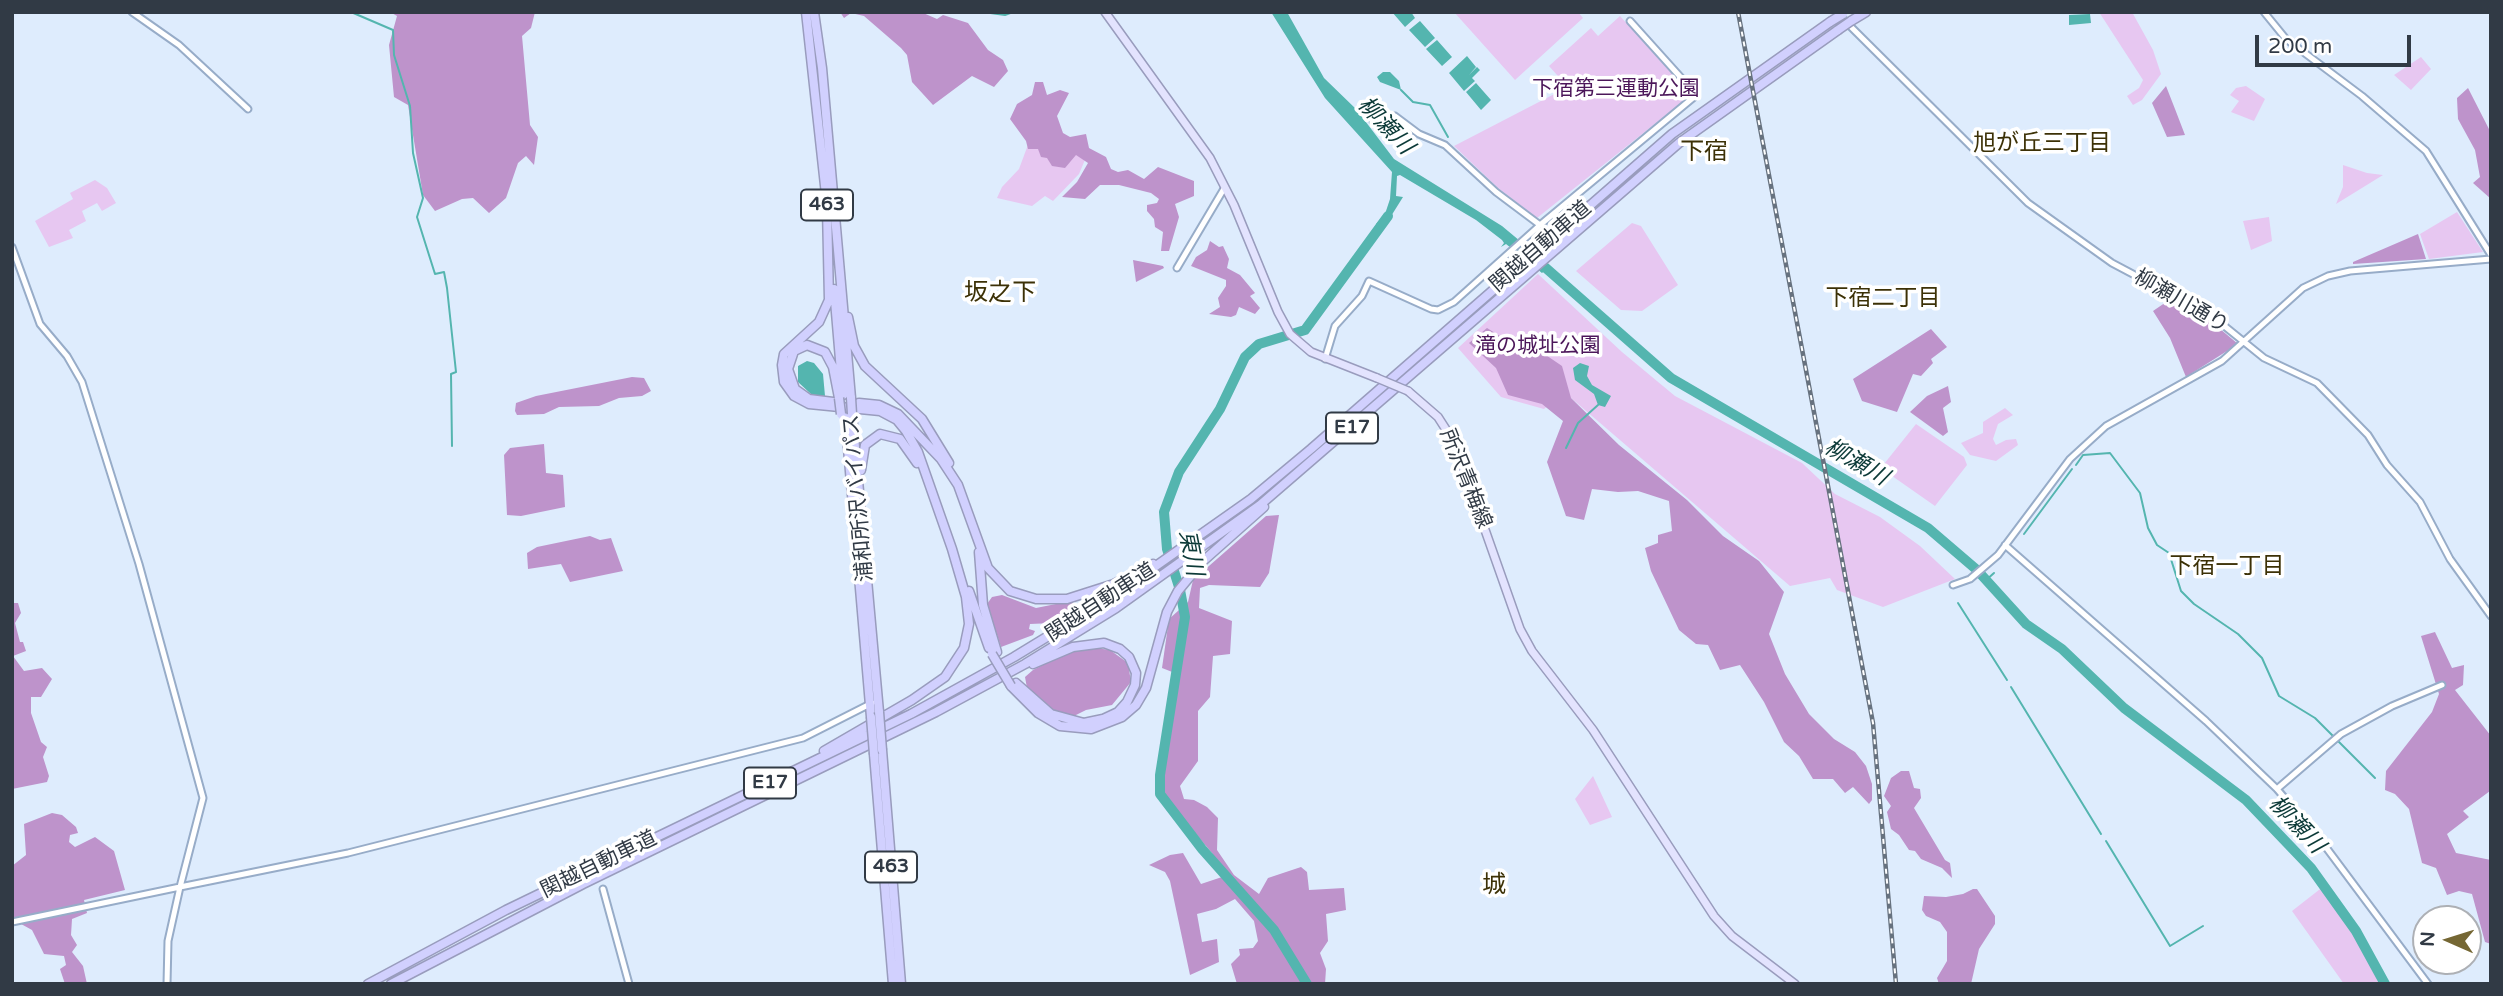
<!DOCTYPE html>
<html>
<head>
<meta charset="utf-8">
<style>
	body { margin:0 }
	#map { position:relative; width:2503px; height:996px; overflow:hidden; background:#deecfd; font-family:"Varela Round",sans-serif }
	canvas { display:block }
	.frame { position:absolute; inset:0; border:14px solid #313a45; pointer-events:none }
	.north { position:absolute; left:2412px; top:905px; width:70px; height:70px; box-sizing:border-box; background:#fff; border:2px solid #adb0b5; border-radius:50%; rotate:273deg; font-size:19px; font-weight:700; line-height:28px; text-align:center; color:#313a45 }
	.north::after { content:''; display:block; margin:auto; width:24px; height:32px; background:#756734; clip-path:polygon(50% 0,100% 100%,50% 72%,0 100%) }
	.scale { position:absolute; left:2255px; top:35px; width:156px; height:32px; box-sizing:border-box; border:4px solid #313a45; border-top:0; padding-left:9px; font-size:21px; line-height:24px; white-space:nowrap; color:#313a45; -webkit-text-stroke:5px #fff; paint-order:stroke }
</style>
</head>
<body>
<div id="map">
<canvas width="2503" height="996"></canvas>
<div class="frame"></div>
<div class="north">N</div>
<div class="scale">200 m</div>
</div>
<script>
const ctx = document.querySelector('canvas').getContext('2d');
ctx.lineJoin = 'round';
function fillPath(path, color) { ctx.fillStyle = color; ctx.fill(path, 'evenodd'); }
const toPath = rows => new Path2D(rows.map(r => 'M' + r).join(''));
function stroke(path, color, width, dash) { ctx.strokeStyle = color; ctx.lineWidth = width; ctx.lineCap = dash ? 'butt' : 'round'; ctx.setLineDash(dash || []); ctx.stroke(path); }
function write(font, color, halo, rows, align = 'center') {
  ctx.font = font + ' "Varela Round","Noto Sans JP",sans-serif'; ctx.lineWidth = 7; ctx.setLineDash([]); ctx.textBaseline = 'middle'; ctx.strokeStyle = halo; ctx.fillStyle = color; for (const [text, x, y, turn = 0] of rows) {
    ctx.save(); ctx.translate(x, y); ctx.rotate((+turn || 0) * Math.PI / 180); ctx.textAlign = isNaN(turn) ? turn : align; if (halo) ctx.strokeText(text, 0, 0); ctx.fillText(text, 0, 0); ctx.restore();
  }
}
const green = toPath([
	[1454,12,1578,12,1583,18,1515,80],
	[2099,12,2132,12,2153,50,2161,74,2142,100,2133,105,2127,96,2139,88,2143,80],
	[1620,16,1685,88,1686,99,1537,218,1498,188,1454,146,1564,89,1565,84,1549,66,1591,28,1598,36],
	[2421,57,2431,69,2411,90,2394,75],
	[2246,86,2265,99,2254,121,2231,112,2239,101,2230,95,2236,88],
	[1032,134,1087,155,1079,174,1053,201,1045,196,1032,206,997,198,1002,187,1019,169],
	[2343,165,2367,173,2383,175,2336,204,2343,187],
	[95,180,107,188,116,203,102,211,97,203,82,211,86,221,69,230,73,238,49,247,35,221,73,199,70,193],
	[2457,212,2483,252,2429,259,2420,234],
	[2269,217,2272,241,2251,250,2243,221],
	[1632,223,1641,226,1678,285,1642,311,1621,310,1576,271],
	[1538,274,1622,352,1675,396,1802,463,1835,494,1880,517,1920,546,1955,579,1883,607,1837,590,1830,578,1790,586,1571,398,1563,393,1544,409,1501,397,1458,348],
	[2005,408,2013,415,1998,424,1993,439,1996,445,2006,440,2016,439,2018,445,1996,461,1970,455,1961,443,1983,433,1983,422],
	[1916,424,1964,457,1967,465,1935,506,1885,471,1884,464],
	[1593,776,1612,817,1590,825,1575,799],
	[2324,886,2384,982,2385,984,2344,984,2292,911]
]);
const forest = toPath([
	[390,12,535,12,531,28,522,36,530,125,538,137,534,165,526,156,518,163,506,198,489,213,473,198,462,199,435,211,423,195,408,105,394,97,389,45,397,16],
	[840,12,921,12,937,19,943,15,968,23,988,50,1003,60,1008,71,994,87,972,76,933,105,912,82,907,55,901,48,864,16,851,13,844,18],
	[1035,82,1043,82,1047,95,1060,90,1069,93,1057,116,1063,133,1070,137,1086,134,1089,148,1106,157,1111,169,1118,172,1128,170,1144,179,1158,167,1194,181,1194,196,1175,204,1179,217,1169,251,1161,251,1163,232,1155,227,1154,219,1147,211,1147,205,1157,203,1159,199,1151,193,1119,185,1100,185,1085,199,1062,197,1077,182,1088,163,1076,155,1065,168,1052,166,1047,158,1041,157,1038,149,1028,149,1026,141,1010,119,1017,104,1032,95],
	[2166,86,2175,109,2185,135,2167,137,2152,103],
	[2468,88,2491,133,2491,199,2473,183,2480,177,2475,150,2458,119,2457,98],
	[2418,234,2426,259,2353,264,2353,262],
	[1210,241,1219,247,1223,246,1229,259,1227,268,1240,275,1255,293,1250,296,1260,308,1255,314,1239,307,1236,315,1231,317,1209,314,1220,307,1218,298,1226,286,1226,280,1191,266,1196,257,1207,250],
	[1133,260,1163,266,1164,268,1136,282],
	[2172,298,2207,318,2238,344,2186,377,2170,338,2153,311],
	[1487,328,1503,338,1537,349,1562,366,1571,398,1619,445,1687,500,1723,536,1759,561,1784,592,1769,634,1785,674,1809,714,1834,739,1855,752,1866,766,1872,784,1872,800,1869,804,1853,787,1845,793,1833,779,1813,779,1799,756,1784,742,1764,702,1740,665,1720,670,1708,645,1696,644,1679,630,1651,571,1645,548,1658,543,1658,535,1672,531,1669,501,1638,491,1618,492,1592,489,1584,520,1566,516,1547,462,1563,421,1542,404,1508,395,1496,368,1469,343],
	[1931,329,1947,347,1931,359,1933,363,1921,376,1913,374,1897,412,1862,401,1853,379],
	[632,377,644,378,651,391,642,396,619,398,599,406,559,407,544,414,517,415,515,411,516,403,536,396],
	[1948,386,1951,402,1943,408,1948,432,1943,436,1910,412,1927,396],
	[544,444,546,473,563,475,565,507,521,516,507,515,504,455,510,448],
	[1279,515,1269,573,1260,587,1209,585,1200,588,1199,608,1232,621,1230,654,1213,656,1210,697,1198,711,1198,761,1180,786,1184,799,1194,800,1207,807,1218,818,1217,850,1234,875,1259,894,1268,878,1301,867,1307,872,1309,890,1344,888,1346,910,1326,914,1328,941,1320,953,1326,969,1325,984,1237,984,1231,964,1240,955,1239,949,1253,948,1258,941,1254,921,1235,899,1216,909,1197,914,1202,942,1217,939,1219,962,1190,975,1170,881,1165,872,1149,865,1170,855,1183,853,1201,884,1222,877,1212,853,1162,794,1162,777,1180,675,1162,668,1169,619,1188,602,1193,580,1266,516],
	[590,536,600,540,611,538,623,571,570,582,561,564,528,569,527,553,537,547],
	[1002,595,1036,608,1071,601,1076,606,1053,623,1030,624,1029,629,1035,631,1033,635,1001,647,987,604,992,597],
	[12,603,18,603,21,613,15,623,20,642,23,642,26,651,13,656,24,671,42,668,52,679,41,697,31,697,31,713,41,742,47,747,43,757,49,776,47,782,12,789],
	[2435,632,2452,668,2464,665,2463,685,2455,690,2491,736,2490,791,2463,811,2469,817,2447,834,2456,853,2491,860,2491,944,2485,942,2472,894,2459,891,2447,895,2436,868,2422,863,2409,809,2395,794,2385,790,2386,771,2432,712,2439,694,2421,636],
	[1089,647,1110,650,1128,663,1131,682,1112,705,1086,710,1072,717,1047,707,1027,688,1025,677,1033,670,1070,651],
	[1901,771,1909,771,1914,788,1920,789,1921,798,1914,808,1945,860,1950,863,1952,878,1942,868,1921,859,1915,851,1909,850,1899,835,1891,829,1887,812,1891,806,1884,796,1891,778],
	[52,813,62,815,76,827,78,833,70,835,69,842,75,847,95,837,114,851,125,890,84,900,87,913,72,919,71,935,77,945,72,952,83,966,87,984,65,984,60,969,66,965,64,956,44,954,32,930,12,919,12,866,26,855,24,824],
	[1973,889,1977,889,1995,916,1995,924,1979,949,1971,984,1939,984,1937,978,1947,961,1947,932,1940,922,1926,916,1922,910,1924,896,1946,897,1963,894]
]);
const water = toPath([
	[1271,12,1287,12,1324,78,1356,109,1394,159,1502,226,1550,266,1542,273,1506,244,1501,247,1504,243,1502,240,1476,220,1400,175,1397,176,1396,196,1403,197,1383,229,1376,224,1385,214,1390,199,1392,172,1325,98],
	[1392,12,1411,12,1415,18,1405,27],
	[2090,14,2091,23,2069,25,2069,15],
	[1420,21,1435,38,1425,47,1409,30],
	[1437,40,1452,57,1442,66,1426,49],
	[1467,56,1476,67,1469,75,1477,67,1480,70,1472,78,1475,81,1464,91,1449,73],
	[1383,72,1390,72,1399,81,1401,90,1380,82,1377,77],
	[1476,83,1491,100,1481,110,1466,92],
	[807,361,814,363,823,374,825,396,812,395,798,382,798,366],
	[1580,363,1589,366,1587,376,1592,385,1611,396,1605,407,1598,405,1594,394,1575,380,1573,368]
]);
const stream = toPath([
	[351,12,393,30,394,55,410,106,413,153,423,198,417,217,435,274,444,272,447,288,456,372,451,374,452,446],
	[983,12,1005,15,1013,12],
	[1401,90,1413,102,1430,105,1448,137],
	[1566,448,1578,423,1598,405],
	[2076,465,2083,455,2110,453,2140,493,2148,528,2157,545,2169,553,2181,591,2194,604,2238,634,2262,658,2279,696,2315,718,2375,778],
	[2024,534,2072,469],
	[1985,581,1994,573],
	[1958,603,2007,680],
	[2011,687,2101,834],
	[2106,841,2170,946,2203,926]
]);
const river = toPath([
	[1539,262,1671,378,1928,528,1977,570,2026,624,2062,649,2124,708,2246,800,2311,868,2356,931,2385,984],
	[1307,984,1274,930,1202,849,1160,794,1160,775,1185,617,1180,590,1167,549,1164,512,1179,472,1220,409,1245,357,1259,344,1305,330,1388,216]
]);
const minor = toPath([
	[132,12,179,45,248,109],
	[1836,12,2028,203,2112,263,2212,316,2264,358,2317,383,2368,435,2387,465,2420,502,2450,559,2491,616],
	[2264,12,2286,39,2362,96,2426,151,2491,255],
	[1373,121,1385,115,1395,116,1419,134,1445,145,1496,192,1540,225],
	[12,247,40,324,67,356,82,382,139,564,203,798,180,887,12,922],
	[1177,268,1225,187],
	[1325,359,1335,326,1362,296,1369,281,1431,309,1438,310,1454,302,1540,225,1694,97,1693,91,1630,21],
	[2005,545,2206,721,2277,789,2322,842,2428,984],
	[1953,585,1970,579,1998,555,2070,459,2106,426,2222,361,2303,288,2328,276,2350,271,2491,259],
	[2277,789,2341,734,2392,706,2442,685],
	[603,889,629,984],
	[167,984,168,941,180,887,348,853,803,738,872,703]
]);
const major = toPath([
	[1105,12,1210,158,1234,205,1278,312,1290,334,1311,352,1377,378],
	[1408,391,1438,417,1454,442,1520,629,1532,651,1593,730,1714,916,1732,936,1795,984]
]);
const highway = toPath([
	[806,12,828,213],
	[814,12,822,68,851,398],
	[1851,21,1866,12],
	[834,289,843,395],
	[848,317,854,346,865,366,922,419,949,463],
	[833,402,809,399,795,389,788,369,794,351,807,345,825,352,833,367,839,398],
	[859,403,879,405,898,414,941,459,958,485,988,568,1010,591,1036,599,1067,599,1114,584,1153,564],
	[845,413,871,717],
	[852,414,879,712],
	[861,470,865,445,880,434,900,439,917,463],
	[979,552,983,605,997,652],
	[969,591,989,648],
	[1016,683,1051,714,1084,723,1103,719,1118,712,1127,702,1135,685,1136,673,1129,657,1120,649,1104,643,1073,647,1033,664],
	[1011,686,1038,713,1060,726,1091,729,1122,717,1136,705,1146,688,1167,612,1178,591,1202,562,1264,507],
	[882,750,901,984],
	[824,751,912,700,945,677,964,648,969,624,966,597,952,549,918,452,906,431,897,420,880,411,809,404,794,396,784,382,782,365,784,354,819,322,829,300,827,208],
	[874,754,893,984],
	[368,984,506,910,911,714,1014,657,1109,599,1251,499,1311,449,1672,134,1830,22],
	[391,984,583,884,936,712,1025,664,1116,608,1260,505,1679,143,1838,30]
]);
const rail = toPath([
	[1738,12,1873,723,1896,984]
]);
const majorBridge = toPath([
	[1377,378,1408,391]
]);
const highwayBridge = toPath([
	[1830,22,1843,14],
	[1838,30,1851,21],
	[839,398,841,414],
	[851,398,852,414],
	[992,654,1011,686],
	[879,712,882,750],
	[871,717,874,754]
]);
const shields = [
	[827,205,52],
	[1352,428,52],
	[770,783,52],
	[891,867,52]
];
const shieldNames = [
	["463",827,205],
	["E17",1352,428],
	["E17",770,783],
	["463",891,867]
];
const parkNames = [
	["下宿第三運動公園",1616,89],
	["滝の城址公園",1538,346]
];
const streetNames = [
	["関越自動車道",1541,247,-41],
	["柳瀬川通り",2181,302,30],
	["所沢青梅線",1465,479,68],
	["浦和所沢バイパス",859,498,-95],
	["関越自動車道",1101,603,-33],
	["関越自動車道",599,865,-26]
];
const waterNames = [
	["柳瀬川",1385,126,47],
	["柳瀬川",1856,463,30],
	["東川",1190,553,79],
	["柳瀬川",2296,825,47]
];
const neighbourhoodNames = [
	["旭が丘三丁目",2042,144],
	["下宿二丁目",1883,299],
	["下宿一丁目",2227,567]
];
const quarterNames = [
	["下宿",1704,153],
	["坂之下",1000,294],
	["城",1494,886]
];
fillPath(green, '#e7c7f1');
fillPath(forest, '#be93cb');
fillPath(water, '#54b5af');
stroke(stream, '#54b5af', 2);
stroke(river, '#54b5af', 10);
stroke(minor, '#97acc8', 9);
stroke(major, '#999cbd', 10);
stroke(highway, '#999cbd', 11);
stroke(minor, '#fff', 5);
stroke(major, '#e3e3fe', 7);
stroke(highway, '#d1d0fe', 8);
stroke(rail, '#67727f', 4.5);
stroke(rail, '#fff', 2, [5]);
stroke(majorBridge, '#999cbd', 10, []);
stroke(highwayBridge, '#999cbd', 11, []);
stroke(majorBridge, '#e3e3fe', 7);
stroke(highwayBridge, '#d1d0fe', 8);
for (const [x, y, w] of shields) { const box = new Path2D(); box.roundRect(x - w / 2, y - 15.5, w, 31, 5); ctx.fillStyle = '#fff'; ctx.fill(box); stroke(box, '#313a45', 2); }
write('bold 19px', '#313a45', null, shieldNames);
write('21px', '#4c175a', '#fff', parkNames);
write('21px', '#313a45', '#fff', streetNames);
write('italic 23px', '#0c3a38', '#fff', waterNames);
write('23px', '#3c3106', '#fff', neighbourhoodNames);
write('24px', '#3c3106', '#fff', quarterNames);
</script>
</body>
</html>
